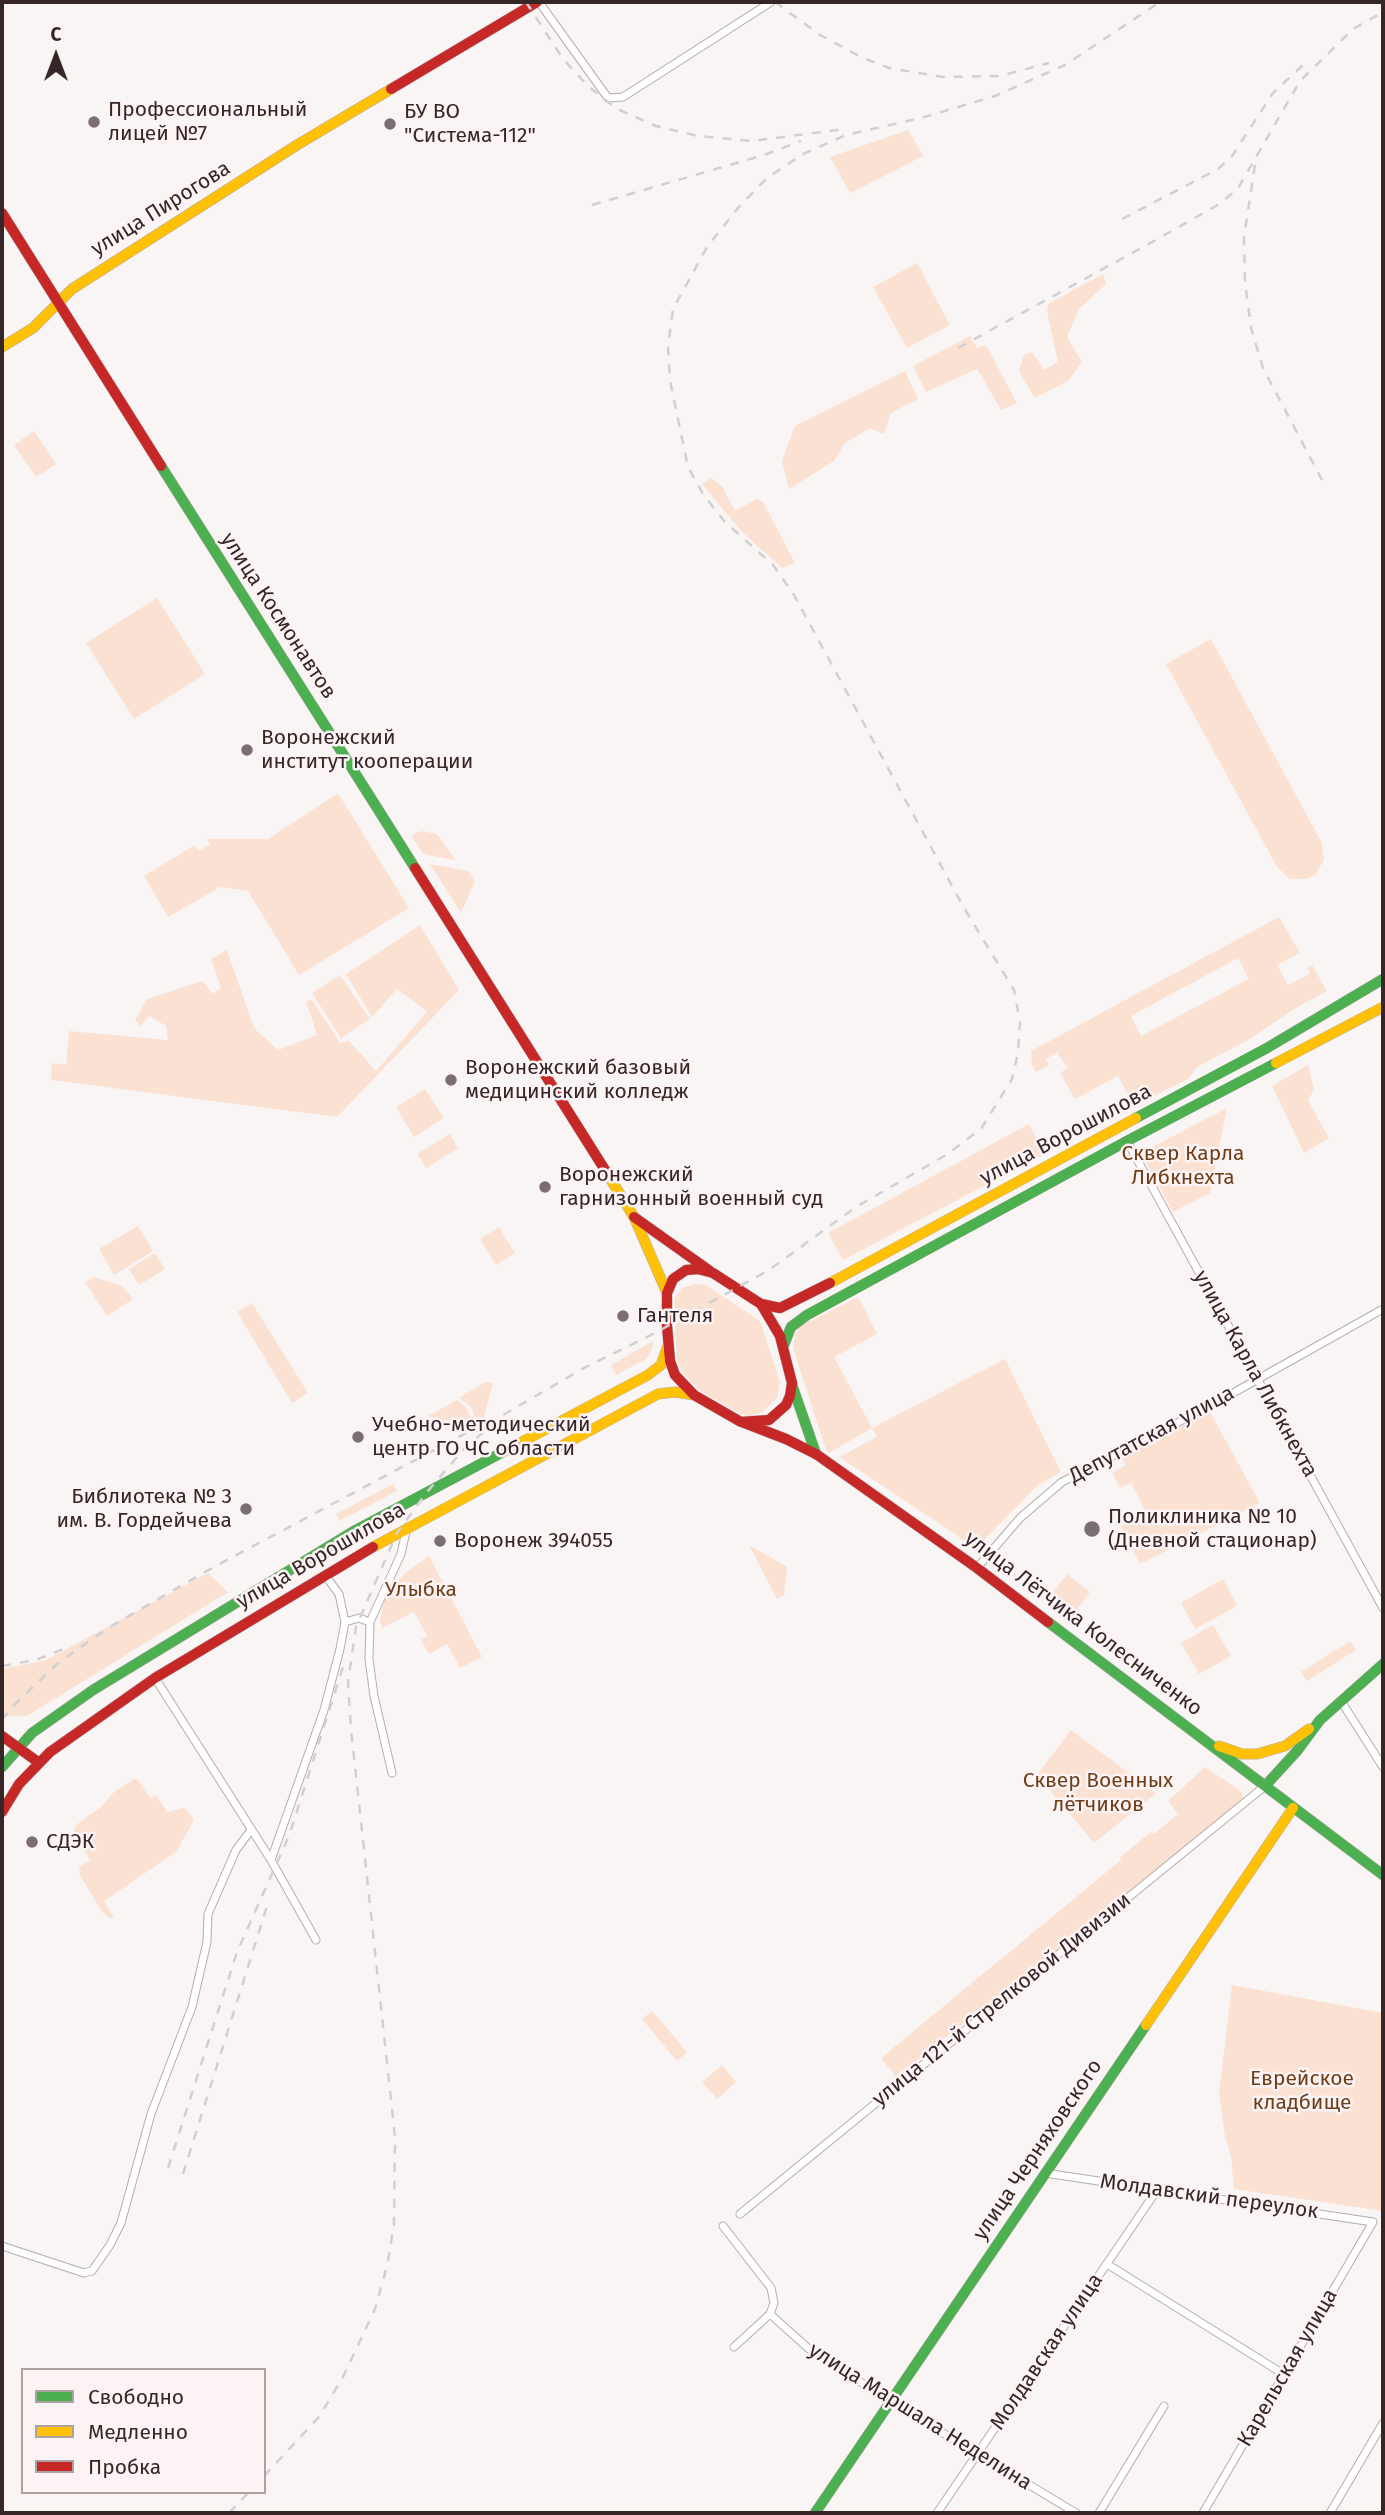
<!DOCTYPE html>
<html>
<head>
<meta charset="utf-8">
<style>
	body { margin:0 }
	#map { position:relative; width:1385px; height:2515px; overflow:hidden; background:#faf5f5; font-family:"Fira Sans",sans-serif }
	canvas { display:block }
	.frame { position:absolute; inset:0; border:4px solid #362628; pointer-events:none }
	.legend { position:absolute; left:21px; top:2368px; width:245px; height:126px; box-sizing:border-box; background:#fcf3f4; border:2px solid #ada1a2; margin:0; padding:9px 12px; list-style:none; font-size:21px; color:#362628 }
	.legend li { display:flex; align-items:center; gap:14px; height:35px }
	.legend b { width:35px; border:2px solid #ada1a2 }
	.north { position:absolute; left:21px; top:21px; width:70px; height:70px; -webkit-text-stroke:5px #fcf3f4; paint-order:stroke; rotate:0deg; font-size:19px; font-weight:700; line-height:28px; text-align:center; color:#362628 }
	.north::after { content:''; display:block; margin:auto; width:24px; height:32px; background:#362628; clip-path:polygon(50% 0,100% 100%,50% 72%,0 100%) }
</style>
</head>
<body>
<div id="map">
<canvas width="1385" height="2515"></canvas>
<div class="frame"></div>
<ul class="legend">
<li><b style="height:9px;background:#4caf50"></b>Свободно</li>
<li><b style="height:9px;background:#ffc107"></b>Медленно</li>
<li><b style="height:9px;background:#c62828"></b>Пробка</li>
</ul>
<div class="north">С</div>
</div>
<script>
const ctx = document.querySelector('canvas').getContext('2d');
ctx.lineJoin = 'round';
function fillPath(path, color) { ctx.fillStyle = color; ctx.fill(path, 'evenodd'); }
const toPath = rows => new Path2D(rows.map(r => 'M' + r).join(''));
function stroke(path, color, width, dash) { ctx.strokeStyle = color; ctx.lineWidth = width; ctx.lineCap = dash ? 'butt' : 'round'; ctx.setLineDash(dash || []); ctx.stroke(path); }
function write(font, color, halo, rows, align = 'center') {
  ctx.font = font + ' "Fira Sans",sans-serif'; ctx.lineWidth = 5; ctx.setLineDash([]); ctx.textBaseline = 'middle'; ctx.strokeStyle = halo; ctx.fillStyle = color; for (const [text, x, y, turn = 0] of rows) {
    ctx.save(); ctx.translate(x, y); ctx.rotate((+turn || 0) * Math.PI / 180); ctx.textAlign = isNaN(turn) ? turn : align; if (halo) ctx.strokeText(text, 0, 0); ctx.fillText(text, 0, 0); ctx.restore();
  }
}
const green = toPath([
	[908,130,923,156,850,193,830,157],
	[917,263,950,325,907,348,873,287],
	[1103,274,1106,284,1079,309,1067,337,1082,362,1068,381,1035,398,1019,371,1024,355,1032,352,1044,370,1058,362,1047,312,1048,304],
	[970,336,977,348,986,345,1017,403,1001,410,977,369,926,392,913,366],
	[905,371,918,399,891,413,884,434,870,428,845,443,834,461,789,489,782,461,795,426],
	[34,431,56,464,36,477,14,445],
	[711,478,722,486,735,511,757,499,763,502,795,563,782,568,742,532,702,484],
	[157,598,205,674,134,719,86,643],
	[1211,639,1322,843,1324,860,1315,875,1307,879,1290,879,1277,867,1166,664],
	[338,793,409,908,299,975,248,891,220,887,168,917,144,876,195,845,198,851,210,845,207,839,268,839],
	[422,831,436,834,441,839,455,860,423,854,411,835],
	[430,864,468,871,475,881,461,913],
	[1279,917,1300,953,1277,965,1288,985,1310,974,1307,968,1312,965,1327,991,1294,1009,1248,1040,1197,1067,1188,1079,1134,1106,1118,1076,1075,1099,1060,1073,1067,1068,1057,1052,1046,1059,1049,1065,1036,1072,1032,1065,1031,1051],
	[1238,958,1249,979,1141,1036,1131,1016],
	[420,925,459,990,337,1117,51,1080,52,1063,66,1065,69,1031,168,1040,166,1026,149,1016,141,1026,135,1020,147,999,202,981,213,994,221,988,211,959,227,950,254,1028,278,1050,317,1035,306,1001,312,1000,340,1043,349,1041,376,1071,427,1012,397,989,372,1017,346,974],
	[340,975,370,1019,341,1038,312,993],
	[1308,1065,1314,1089,1308,1101,1329,1138,1304,1153,1272,1086],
	[425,1089,444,1118,414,1137,396,1107],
	[1227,1108,1210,1193,1173,1212,1141,1153],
	[1029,1124,1044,1152,1043,1155,843,1260,828,1233],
	[450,1134,458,1148,426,1168,417,1154],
	[138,1226,153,1251,114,1275,99,1249],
	[499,1227,515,1253,496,1265,480,1239],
	[155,1253,165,1269,139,1285,129,1269],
	[94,1277,122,1286,133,1299,107,1316,85,1282],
	[695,1284,706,1285,760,1321,780,1382,777,1398,761,1413,747,1416,735,1411,700,1391,684,1374,677,1361,674,1299,682,1288],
	[858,1297,877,1334,834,1357,872,1428,1005,1359,1061,1472,1038,1485,976,1548,839,1457,877,1437,872,1428,829,1453,826,1450,793,1348,795,1335,800,1326],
	[252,1303,308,1393,292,1403,237,1312],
	[653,1341,652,1350,646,1359,616,1375,611,1365],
	[485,1382,493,1383,484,1417,477,1422,471,1407,459,1398],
	[457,1400,465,1406,474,1422,441,1420,428,1416],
	[1210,1412,1260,1503,1140,1564,1121,1526,1137,1518,1140,1524,1150,1519,1131,1483,1120,1488,1112,1473,1126,1465,1121,1457],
	[393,1484,397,1491,339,1521,336,1514],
	[749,1545,787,1567,784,1595,777,1599],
	[429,1556,482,1657,460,1668,447,1644,429,1654,421,1640,427,1636,414,1612,382,1628,380,1621,386,1594,406,1572],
	[208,1573,228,1592,27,1716,2,1716,2,1669,46,1660],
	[1067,1574,1090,1592,1075,1612,1052,1594],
	[1223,1579,1237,1606,1195,1629,1181,1603],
	[1213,1625,1231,1656,1199,1674,1181,1643],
	[1350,1641,1356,1650,1307,1681,1301,1672],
	[1071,1730,1156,1793,1094,1843,1037,1775],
	[1205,1767,1241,1791,1243,1796,1241,1802,896,2077,881,2058,1121,1860,1120,1857,1151,1832,1154,1834,1178,1814,1168,1801],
	[134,1779,138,1780,150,1798,156,1795,167,1812,184,1808,193,1818,193,1822,176,1852,104,1901,114,1918,111,1919,102,1912,80,1875,79,1867,90,1860,74,1831,76,1825,101,1807,114,1792],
	[1232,1985,1383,2013,1383,2211,1234,2189,1231,2156,1225,2136,1219,2094],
	[652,2011,687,2052,677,2061,642,2019],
	[722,2065,736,2082,717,2099,702,2082]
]);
const street = toPath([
	[539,2,608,98,623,97,771,2],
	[1127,1141,1383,1608],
	[977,1568,1020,1518,1062,1482,1210,1406,1383,1309],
	[345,1622,359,1618,370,1622],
	[155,1678,271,1860],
	[1341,1701,1383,1767],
	[392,1773,374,1696,369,1659,370,1622,401,1554,407,1527],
	[316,1940,271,1860,324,1710,340,1649,345,1622,339,1594,325,1575],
	[1045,2173,1373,2222,1203,2513],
	[740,2214,1265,1786],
	[723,2226,771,2288,774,2303,770,2314,734,2347],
	[2,2246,84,2273,92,2271,110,2245,121,2223,151,2114,192,2007,207,1942,208,1914,236,1850,251,1830],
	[1107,2264,1285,2375],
	[770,2314,809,2349,890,2401,1076,2513],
	[937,2513,1157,2190],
	[1099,2513,1164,2406],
	[1330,2513,1383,2423]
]);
const fast = toPath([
	[161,466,415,868],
	[1136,1118,1267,1048,1383,979],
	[784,1345,791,1327,807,1315,1127,1141,1276,1063],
	[792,1385,816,1454],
	[1048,1622,1383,1875],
	[2,1767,32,1733,93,1690,354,1531,503,1452],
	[1265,1786,1297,1751,1320,1720,1383,1664],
	[815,2513,1146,2025]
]);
const slow = toPath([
	[2,347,33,328,72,289,297,145,391,89],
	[1276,1063,1383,1007],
	[605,1170,634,1217,667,1293],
	[830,1283,1136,1118],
	[503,1452,648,1375,661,1365,667,1348],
	[373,1547,658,1394,675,1392,694,1395],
	[1219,1746,1242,1754,1257,1754,1285,1746,1309,1729],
	[1146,2025,1293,1808]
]);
const jam = toPath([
	[391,89,537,2],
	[2,213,161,466],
	[415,868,605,1170],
	[634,1217,710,1271],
	[761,1304,780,1336,792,1383,790,1396,786,1405,769,1420,741,1422,694,1395,675,1375,670,1361,667,1326,667,1293,673,1279,686,1270,698,1269,713,1273,761,1304,780,1308,830,1283],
	[742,1422,786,1439,816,1454,977,1568,1048,1622],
	[2,1736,38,1762],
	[2,1812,19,1784,50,1752,155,1678,373,1547]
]);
const rail = toPath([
	[526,2,563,59,588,86,617,109,656,126,698,136,752,141,845,129],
	[775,2,820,35,861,57,889,68,943,77,1000,76,1049,63],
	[1255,165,1244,237,1245,282,1251,328,1263,368,1322,480],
	[592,205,764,155,801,141],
	[1122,219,1218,169,1232,156,1273,93,1304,64],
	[958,348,1145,246,1216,206,1237,190,1300,81,1353,29,1383,12],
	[2,1666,36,1660,71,1646],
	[2,1720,12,1707,58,1663,108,1628,212,1568,483,1424],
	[168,2168,237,1952,289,1836,343,1667],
	[183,2174,268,1903],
	[264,2476,319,2417,343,2377,375,2309,387,2266,394,2225,395,2137,351,1729,348,1682,356,1627,397,1533,427,1492,464,1449,503,1415,584,1368,655,1333,769,1270,856,1207,946,1155,981,1129,1012,1079,1018,1053,1020,1022,1014,990,964,908,794,595,773,565,724,521,703,494,688,467,670,381,668,347,673,309,707,247,738,208,767,178,803,154,846,135,921,118,995,96,1065,65,1160,2],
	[229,2513,249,2492]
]);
const markers = [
	[94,122,7,"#7b6e70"],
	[390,124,7,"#7b6e70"],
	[247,750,7,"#7b6e70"],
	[451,1080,7,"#7b6e70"],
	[545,1187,7,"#7b6e70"],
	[623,1316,7,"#7b6e70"],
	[358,1437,7,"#7b6e70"],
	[246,1509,7,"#7b6e70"],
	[1092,1529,9,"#7b6e70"],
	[440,1541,7,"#7b6e70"],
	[32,1842,7,"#7b6e70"]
];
const poiNames = [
	["Профессиональный",108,110],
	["лицей №7",108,134],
	["БУ ВО",404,112],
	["\"Система-112\"",404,136],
	["Воронежский",261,738],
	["институт кооперации",261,762],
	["Воронежский базовый",465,1068],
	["медицинский колледж",465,1092],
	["Воронежский",559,1175],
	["гарнизонный военный суд",559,1199],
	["Гантеля",637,1316],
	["Учебно-методический",372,1425],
	["центр ГО ЧС области",372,1449],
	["Библиотека № 3",232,1497,"right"],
	["им. В. Гордейчева",232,1521,"right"],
	["Поликлиника № 10",1108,1517],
	["(Дневной стационар)",1108,1541],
	["Воронеж 394055",454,1541],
	["СДЭК",46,1842]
];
const streetNames = [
	["улица Пирогова",161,209,-32],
	["улица Космонавтов",278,616,57],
	["улица Ворошилова",1066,1135,-28],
	["улица Карла Либкнехта",1255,1374,61],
	["Депутатская улица",1152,1435,-28],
	["улица Ворошилова",321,1556,-30],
	["улица Лётчика Колесниченко",1083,1624,37],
	["улица 121-й Стрелковой Дивизии",1002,2000,-39],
	["улица Черняховского",1038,2150,-56],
	["Молдавский переулок",1209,2197,8],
	["Молдавская улица",1047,2352,-56],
	["Карельская улица",1288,2368,-60],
	["улица Маршала Неделина",920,2417,32]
];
const parkNames = [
	["Сквер Карла",1183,1154],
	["Либкнехта",1183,1178],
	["Улыбка",421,1590],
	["Сквер Военных",1098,1781],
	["лётчиков",1098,1805],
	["Еврейское",1302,2079],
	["кладбище",1302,2103]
];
fillPath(green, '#fbe1d2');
stroke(street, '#b5acac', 9);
stroke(fast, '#b5acac', 11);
stroke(slow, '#b5acac', 11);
stroke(jam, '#b5acac', 11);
stroke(street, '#fefefe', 7);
stroke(fast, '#4caf50', 10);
stroke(slow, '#ffc107', 10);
stroke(jam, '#c62828', 10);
stroke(rail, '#d1cfcf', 2.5, [9, 9]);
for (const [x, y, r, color] of markers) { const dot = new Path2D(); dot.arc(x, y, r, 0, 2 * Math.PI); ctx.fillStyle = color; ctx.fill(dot); stroke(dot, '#fcf3f4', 2.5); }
write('21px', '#362628', '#fcf3f4', poiNames, 'left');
write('21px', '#362628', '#fcf3f4', streetNames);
write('21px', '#6e3e19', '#fcf3f4', parkNames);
</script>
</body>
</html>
